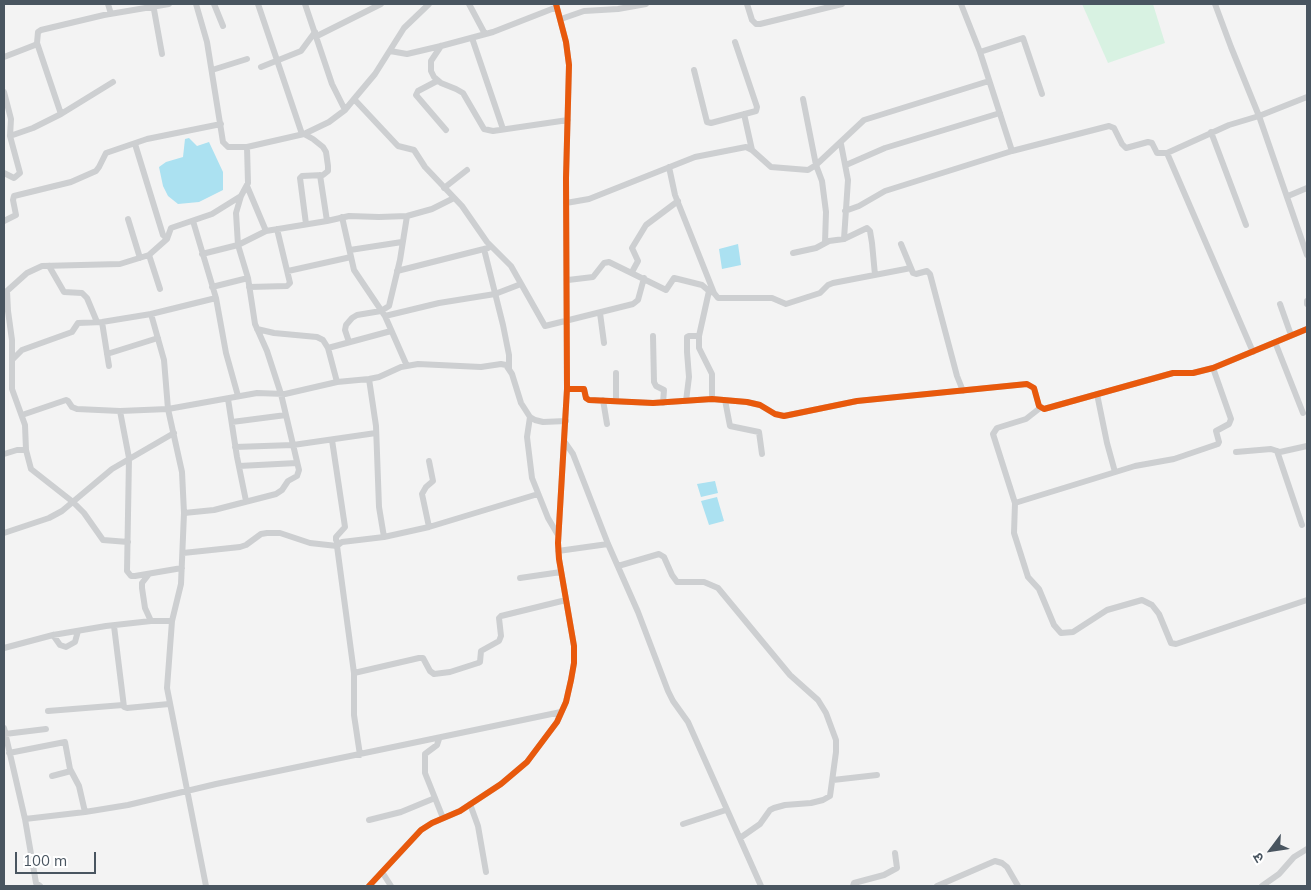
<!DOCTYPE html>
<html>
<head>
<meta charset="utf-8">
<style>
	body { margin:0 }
	#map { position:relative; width:1311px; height:890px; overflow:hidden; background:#f3f3f3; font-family:Mulish,"Noto Sans Devanagari",sans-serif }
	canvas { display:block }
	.frame { position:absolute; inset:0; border:5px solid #495560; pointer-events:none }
	.north { position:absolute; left:1246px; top:825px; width:50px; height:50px; -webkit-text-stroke:4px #fff; paint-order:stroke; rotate:239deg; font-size:14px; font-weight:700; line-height:20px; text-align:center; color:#495560 }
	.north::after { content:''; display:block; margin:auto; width:18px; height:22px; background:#495560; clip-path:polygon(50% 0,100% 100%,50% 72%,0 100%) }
	.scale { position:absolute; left:15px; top:852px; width:81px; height:22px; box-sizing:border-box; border:2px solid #495560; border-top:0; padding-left:6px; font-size:15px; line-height:18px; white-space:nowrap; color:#495560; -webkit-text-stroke:4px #fff; paint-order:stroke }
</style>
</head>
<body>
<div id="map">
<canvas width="1311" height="890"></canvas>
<div class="frame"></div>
<div class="north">उ</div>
<div class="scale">100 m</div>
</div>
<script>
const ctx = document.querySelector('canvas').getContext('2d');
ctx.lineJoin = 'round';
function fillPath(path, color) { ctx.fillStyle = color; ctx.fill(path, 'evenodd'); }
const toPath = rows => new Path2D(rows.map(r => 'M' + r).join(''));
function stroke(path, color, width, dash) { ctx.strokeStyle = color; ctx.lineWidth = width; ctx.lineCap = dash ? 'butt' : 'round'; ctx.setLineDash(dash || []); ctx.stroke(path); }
const green = toPath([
	[1082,4,1153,4,1165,43,1108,63]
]);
const water = toPath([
	[189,138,197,146,209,142,223,172,223,190,199,202,178,204,168,196,163,186,159,167,166,162,183,157,185,139],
	[738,244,741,265,722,269,719,249],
	[715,481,718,493,701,497,697,484],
	[717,497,724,521,709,525,701,501]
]);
const minor = toPath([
	[108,4,111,14],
	[153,4,162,54],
	[196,4,207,42,223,142,228,147,247,147,304,134,329,122,345,110,354,99,375,74,404,28,429,4],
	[214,4,223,26],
	[258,4,302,134],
	[305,4,332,84,345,110],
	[469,4,485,34],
	[747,4,752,20,756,24,760,24,842,4],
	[961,4,980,52,1012,151],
	[1215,4,1231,47,1259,116,1307,255],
	[561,19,584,11,618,9,646,4],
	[317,36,381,4],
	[472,38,503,129],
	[37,43,61,114],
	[441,46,431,61,431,71,434,77,441,83,456,89,463,93,484,129,493,131,568,120],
	[390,51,407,54,441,46,493,32,557,7],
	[980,52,1023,38,1042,94],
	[4,57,35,45,37,43,38,32,41,30,104,15,169,4],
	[261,67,301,51,315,32],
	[212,70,247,59],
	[694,70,707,122,711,123,756,111,757,107,735,42],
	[437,81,418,91,416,95,446,130],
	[4,92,11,119,10,136,20,173,14,178,4,173],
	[354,99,398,146,414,150,425,167,462,206,487,242,511,266,545,326,633,304,638,300,644,278],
	[803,99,816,165,822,181,826,212,825,243],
	[744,114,752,150],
	[1211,132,1246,225],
	[304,134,313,139,323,147,326,152,328,166,328,171,323,175,302,176,300,178,306,224],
	[10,136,33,128,61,114,113,82],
	[135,144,163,235,167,239],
	[841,144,848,180,844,239],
	[1167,153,1253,352],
	[846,165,885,148,1000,113],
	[669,167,675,195,714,293,718,298,772,298,786,304,820,293,828,285,833,283,911,268],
	[320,175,327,221],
	[247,186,266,231],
	[444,188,467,170],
	[1288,196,1307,188],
	[566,203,589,199,695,157,746,147,752,150,771,167,808,170,816,165,864,120,989,81],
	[845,211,859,206,885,191,1012,151,1109,126,1114,128,1122,144,1126,148,1148,142,1152,143,1157,153,1167,153,1229,125,1259,116,1307,97],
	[342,217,354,270,385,316,407,366],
	[128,219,140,258],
	[4,221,16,215,13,200,14,196,71,182,96,171,99,167,106,153,147,139,221,124],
	[193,221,216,298,226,353,238,396],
	[901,244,913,273,916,274,927,271,930,274,957,376,963,391],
	[484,249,503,325,509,355,509,368],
	[350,250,402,242],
	[793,253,816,248,829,241,844,239,867,228,870,231,872,243,875,275],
	[202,254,238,245,266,231,327,221,349,216,379,217,407,216,432,209,454,198],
	[149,255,160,289],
	[49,266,64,292,82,293,87,298,97,322],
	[288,271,351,257],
	[397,271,488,248],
	[632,272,638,261,632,248,646,225,678,201],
	[568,280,593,277,604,263,609,262,666,290,674,278,702,285,709,291,714,293],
	[212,287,248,278],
	[249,287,287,286,290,283,277,229],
	[709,291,699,336,699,348,712,374,712,399],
	[1307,301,1307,304],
	[1280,304,1291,335],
	[600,313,604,343],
	[151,314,164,360,168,409,182,472,184,513,181,584,172,621,167,688,206,886],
	[385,316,439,303,495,294,521,284],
	[102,322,109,366],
	[257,329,274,333,317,337,323,340,328,348,337,382],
	[653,336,654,382,656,386,664,390,663,403],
	[349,342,345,330,346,325,352,318,357,315,381,311,389,306,400,260,407,216],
	[1275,342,1303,413],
	[328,348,391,331],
	[107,354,158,338],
	[13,359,22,350,72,332,78,323,102,322,151,314,216,298],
	[616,373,616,400],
	[369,379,376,426,379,507,384,537],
	[567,389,584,389,586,398,589,400,653,403,712,399,747,402,760,405,775,414,784,416,857,401,1027,384,1034,388,1039,406,1044,409,1173,373,1193,373,1213,368,1307,329],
	[1097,394,1107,443,1115,472],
	[228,399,237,457,246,501],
	[603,400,607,424],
	[725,400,730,426,759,432,762,454],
	[686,401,689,377,687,352,687,337,689,336,699,336],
	[1040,408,1026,419,997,428,993,434,1015,503,1014,533,1028,577,1039,589,1054,625,1061,633,1073,632,1107,610,1142,600,1152,605,1159,614,1171,643,1176,644,1307,600],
	[120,411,129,458,127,571,131,576,135,576,182,568],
	[22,415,66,400,68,401,72,407,77,409,120,411,168,409,257,393,285,394,337,382,369,379,379,377,401,367,418,364,481,367,501,364,506,365,512,374,521,403,530,417,535,420,543,422,566,421],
	[530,417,527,437,532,478,548,518,558,535],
	[232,422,286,415],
	[332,440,345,527,336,537,336,540,339,544],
	[564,441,573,454,608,544,638,612,668,691,673,701,688,722,761,886],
	[235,447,293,445,376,433],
	[1277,451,1302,525],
	[1236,452,1271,449,1280,452,1307,446],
	[4,454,17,450,26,450],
	[239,466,297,463],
	[1015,503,1135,466,1174,459,1218,444,1219,442,1216,431,1229,424,1231,419,1213,368],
	[184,513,214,510,276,494,282,490,288,481,297,476,299,470,281,394,267,351,255,324,248,278,238,245,236,213,241,196,248,183,247,147],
	[429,527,422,494,426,487,433,481,429,461],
	[4,533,49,518,62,511,112,469,174,433],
	[128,542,103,540,84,513,73,502,31,469,26,450,25,425,12,389,12,340,8,311,7,291,27,273,42,266,120,264,149,255,167,239,171,228,212,214,241,196],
	[558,551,608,544],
	[183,553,240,547,246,545,261,534,267,533,280,533,310,543,337,546],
	[618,566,659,554,664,557,672,575,677,582,704,582,718,588,790,675,818,700,826,713,836,740,836,752,830,796,823,800,811,803,785,805,774,808,770,810,760,824,740,838],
	[149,574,142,583,142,588,145,608,151,621],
	[520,578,561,572],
	[114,626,124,707,127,708,169,704],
	[53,635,60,645,66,647,75,642,78,631],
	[4,648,53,635,106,626,151,621,172,621],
	[354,673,419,658,423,658,430,671,434,674,450,672,478,663,480,662,481,651,499,641,501,636,499,618,501,616,566,600],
	[48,711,123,705],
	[4,728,25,819,36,883,40,886],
	[5,734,46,729],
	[439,739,437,745,425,754,425,773,443,818],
	[9,753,65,742,70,769,79,786,85,812],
	[360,755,354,715,354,673,337,546,342,542,384,537,429,527,538,494],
	[52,776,71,771],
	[833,780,877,775],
	[470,804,478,826,486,872],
	[25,819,85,812,128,805,216,784,561,712],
	[369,820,401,812,435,798],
	[683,824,726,810],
	[382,872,391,886],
	[369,886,421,830,432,823,460,811,501,784,527,762,557,722,566,702,571,680,574,663,574,646,559,559,558,543,567,389,566,178,569,65,566,42,556,4],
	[853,886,854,883,884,875,897,868,895,853],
	[937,886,995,861,1002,863,1007,867,1018,886],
	[1262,886,1279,874,1294,857,1307,849]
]);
const cycleway = toPath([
	[567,389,584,389,586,398,589,400,653,403,712,399,747,402,760,405,775,414,784,416,857,401,1027,384,1034,388,1039,406,1044,409,1173,373,1193,373,1213,368,1307,329],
	[369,886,421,830,432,823,460,811,501,784,527,762,557,722,566,702,571,680,574,663,574,646,559,559,558,543,567,389,566,178,569,65,566,42,556,4]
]);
fillPath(green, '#d8f2e2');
fillPath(water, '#abe1f1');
stroke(minor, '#cdcfd1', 6);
stroke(cycleway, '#e8590c', 6);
</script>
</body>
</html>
